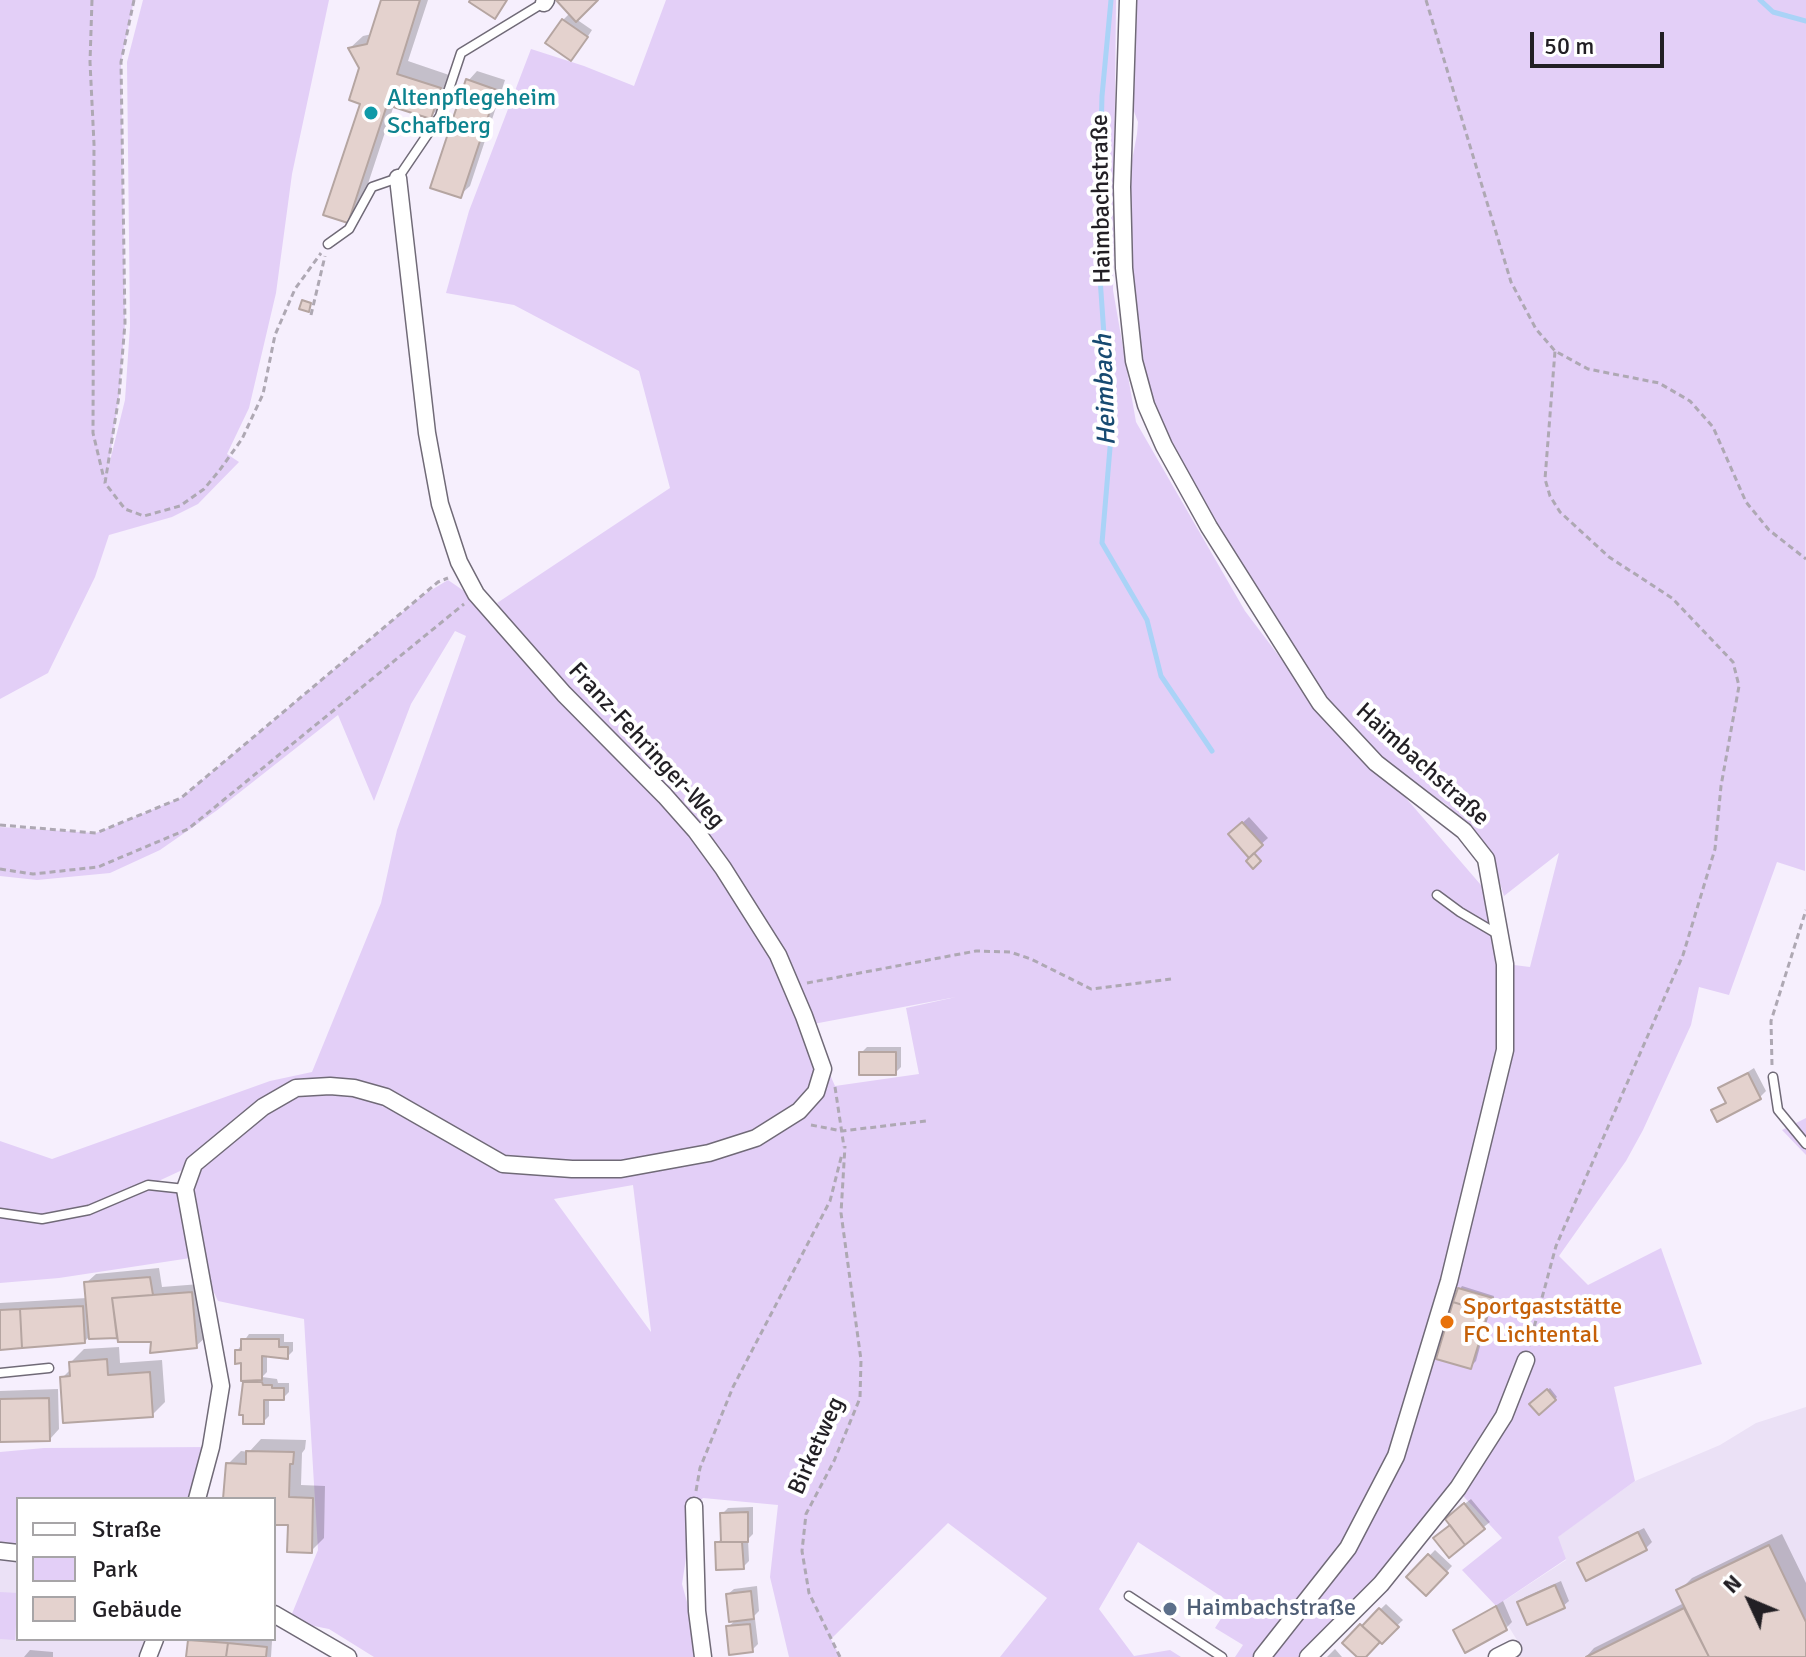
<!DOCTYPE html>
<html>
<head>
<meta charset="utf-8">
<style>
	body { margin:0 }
	#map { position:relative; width:1806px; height:1657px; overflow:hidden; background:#f6effd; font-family:Signika,sans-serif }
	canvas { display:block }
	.legend { position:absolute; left:16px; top:1497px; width:260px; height:144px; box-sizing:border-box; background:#fff; border:2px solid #a7a5a7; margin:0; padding:10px 14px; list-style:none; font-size:24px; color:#221f24 }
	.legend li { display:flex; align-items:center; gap:16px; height:40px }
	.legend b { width:40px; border:2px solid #a7a5a7 }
	.north { position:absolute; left:1710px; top:1561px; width:80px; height:80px; -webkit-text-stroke:6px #fff; paint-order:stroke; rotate:314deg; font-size:22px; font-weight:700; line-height:32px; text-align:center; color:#221f24 }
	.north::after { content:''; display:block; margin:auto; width:28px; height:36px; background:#221f24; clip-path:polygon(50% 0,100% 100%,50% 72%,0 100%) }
	.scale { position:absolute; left:1530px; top:32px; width:134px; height:36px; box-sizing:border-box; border:4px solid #221f24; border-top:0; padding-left:10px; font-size:24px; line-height:28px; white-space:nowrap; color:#221f24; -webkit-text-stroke:6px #fff; paint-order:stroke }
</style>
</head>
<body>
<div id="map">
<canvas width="1806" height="1657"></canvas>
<ul class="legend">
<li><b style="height:10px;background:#fff"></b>Straße</li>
<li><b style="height:22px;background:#e3cff7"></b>Park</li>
<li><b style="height:22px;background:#e4d2ce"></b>Gebäude</li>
</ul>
<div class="north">N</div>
<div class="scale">50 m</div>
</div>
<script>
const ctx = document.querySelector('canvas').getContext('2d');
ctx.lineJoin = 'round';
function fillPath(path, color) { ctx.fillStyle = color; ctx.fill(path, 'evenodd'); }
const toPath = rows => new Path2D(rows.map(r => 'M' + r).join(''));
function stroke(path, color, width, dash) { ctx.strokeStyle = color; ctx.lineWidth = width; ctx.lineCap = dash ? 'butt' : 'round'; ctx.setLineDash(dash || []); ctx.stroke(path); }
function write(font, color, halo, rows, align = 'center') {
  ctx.font = font + ' Signika,sans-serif'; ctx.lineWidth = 8; ctx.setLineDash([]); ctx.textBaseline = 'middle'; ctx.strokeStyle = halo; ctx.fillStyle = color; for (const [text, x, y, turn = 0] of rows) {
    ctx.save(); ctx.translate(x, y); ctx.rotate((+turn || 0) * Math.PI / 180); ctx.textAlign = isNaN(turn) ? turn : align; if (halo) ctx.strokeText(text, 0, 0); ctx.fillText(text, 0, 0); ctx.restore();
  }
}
const built = toPath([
	[1806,1407,1806,1657,1515,1657,1520,1645,1496,1606,1566,1560,1557,1537,1635,1481,1720,1445,1756,1423],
	[0,1551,18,1553,18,1639,155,1639,148,1657,0,1657]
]);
const green = toPath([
	[0,0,134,0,121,62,125,323,119,396,108,469,125,400,130,326,127,62,143,0,329,0,292,174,276,293,249,408,227,454,239,462,198,504,172,517,109,535,95,577,48,673,0,699],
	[666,0,1116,0,1113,290,1136,422,1245,611,1325,717,1399,790,1493,899,1506,964,1530,967,1559,853,1504,896,1489,848,1447,805,1368,752,1320,695,1212,532,1154,414,1133,341,1125,178,1132,161,1137,134,1138,122,1130,101,1136,0,1806,0,1805,871,1777,862,1729,995,1699,987,1691,1025,1643,1130,1626,1161,1559,1256,1588,1285,1661,1248,1702,1364,1614,1387,1635,1481,1558,1537,1566,1559,1496,1606,1462,1570,1502,1538,1453,1485,1371,1585,1303,1657,1235,1657,1243,1645,1215,1628,1231,1603,1138,1542,1099,1609,1134,1656,1170,1650,1181,1657,1000,1657,1047,1598,948,1523,831,1639,840,1657,789,1657,770,1577,778,1505,703,1498,694,1506,682,1584,702,1657,374,1657,329,1629,289,1621,318,1550,304,1319,218,1301,197,1257,59,1278,0,1283,0,1141,52,1159,270,1081,312,1072,381,903,397,830,466,636,455,631,411,704,374,801,338,715,216,811,160,850,110,873,37,880,0,876,0,827,96,833,181,798,423,595,448,580,464,591,632,768,727,882,774,958,806,1020,796,976,722,852,671,791,520,636,497,603,670,488,639,371,514,305,446,293,469,211,531,49,584,66,634,86],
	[956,997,906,1008,919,1074,835,1086,808,1025],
	[193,1165,185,1189,150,1185],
	[633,1185,651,1331,651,1332,554,1199],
	[1806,1118,1806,1155,1782,1130],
	[211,1447,197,1499,18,1499,18,1553,0,1551,0,1452,44,1448],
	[0,1592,18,1593,15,1640,0,1639]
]);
const shadow = toPath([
	[383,0,428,0,408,61,452,76,443,104,430,117,394,105,360,208,347,221,363,102,362,68,350,48,363,36,372,34],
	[559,0,595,0,576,19,592,30,577,53,563,20,570,13],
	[477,71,505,80,470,186,460,195,468,81],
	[1249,817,1268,838,1249,855,1230,834],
	[867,1047,901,1047,901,1067,895,1073,861,1053],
	[1754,1068,1766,1091,1760,1097,1718,1119,1714,1111,1727,1101,1721,1089],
	[159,1268,162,1287,200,1284,206,1337,196,1346,119,1336,89,1337,84,1342,0,1347,0,1303,87,1298,86,1283,96,1274],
	[1462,1286,1494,1296,1476,1361,1470,1367,1460,1289],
	[249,1334,284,1334,284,1342,293,1342,293,1351,287,1357,272,1357,272,1354,267,1354,267,1372,262,1377,277,1379,278,1383,289,1383,289,1392,283,1398,269,1398,269,1416,263,1422,245,1383,249,1379,237,1351],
	[119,1347,120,1363,162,1360,165,1402,152,1415,62,1378,71,1369,71,1362,84,1349],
	[1550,1388,1557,1397,1539,1412,1532,1404],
	[58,1389,59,1429,50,1439,0,1440,0,1391],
	[261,1439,306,1440,305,1449,302,1453,301,1485,325,1486,324,1538,311,1551,290,1524,274,1524,274,1499,222,1499,225,1496,228,1464,241,1451,249,1452],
	[1471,1499,1490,1522,1449,1555,1453,1513],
	[753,1507,753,1534,748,1539,749,1561,743,1567,717,1543,722,1538,722,1514,728,1508],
	[1644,1528,1652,1542,1646,1548,1580,1564,1585,1558],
	[1782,1534,1806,1583,1806,1657,1586,1657,1594,1648,1684,1603,1679,1591,1692,1578],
	[1435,1550,1452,1566,1426,1594,1409,1577],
	[1561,1581,1569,1601,1563,1606,1519,1602,1525,1597],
	[757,1586,759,1611,751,1619,755,1619,758,1644,752,1650,728,1627,737,1619,728,1594,734,1589],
	[1503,1601,1512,1622,1506,1628,1456,1631],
	[1386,1604,1403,1620,1364,1657,1360,1657,1345,1643],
	[191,1639,272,1641,271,1657,188,1657],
	[1335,1649,1342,1657,1327,1657],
	[30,1650,53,1652,53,1657,24,1657]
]);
const stream = toPath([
	[1111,0,1102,96,1098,249,1111,436,1102,543,1147,620,1161,676,1212,751],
	[1760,0,1773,12,1806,21]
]);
const building = toPath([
	[381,0,420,0,397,74,441,88,431,119,387,105,348,223,323,215,360,104,349,100,359,68,348,48,367,44,381,0],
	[470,0,507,0,495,19,469,2,470,0],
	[556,0,598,0,576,22,556,0],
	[562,19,588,37,571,61,545,43,562,19],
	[466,79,497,90,461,198,430,188,466,79],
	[302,300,311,303,309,312,299,309,302,300],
	[1242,822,1263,845,1249,858,1228,834,1242,822],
	[1254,853,1261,861,1253,869,1246,861,1254,853],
	[859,1052,896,1052,896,1075,859,1075,859,1052],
	[1748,1073,1761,1099,1717,1122,1711,1110,1726,1103,1718,1088,1748,1073],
	[150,1277,153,1295,112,1298,117,1338,89,1339,84,1282,150,1277],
	[1458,1288,1493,1298,1488,1313,1453,1302,1458,1288],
	[192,1292,197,1348,150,1353,151,1342,118,1342,112,1298,192,1292],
	[1453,1302,1488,1313,1471,1369,1436,1359,1453,1302],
	[83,1306,85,1343,22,1348,20,1309,83,1306],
	[20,1309,22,1348,0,1350,0,1310,20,1309],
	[241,1339,279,1339,279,1347,288,1347,288,1359,262,1356,262,1380,241,1381,241,1363,235,1364,235,1350,241,1350,241,1339],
	[107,1359,108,1375,150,1372,153,1417,63,1423,60,1377,70,1376,69,1362,107,1359],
	[243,1382,262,1382,263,1385,272,1385,272,1388,284,1388,284,1400,264,1400,264,1424,243,1424,243,1415,239,1415,243,1382],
	[1547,1389,1556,1400,1539,1415,1529,1404,1547,1389],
	[49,1398,50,1441,0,1442,0,1399,49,1398],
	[246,1451,294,1452,293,1464,290,1464,289,1497,313,1498,312,1553,287,1552,288,1525,274,1525,274,1499,223,1499,226,1463,246,1464,246,1451],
	[1464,1503,1485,1529,1465,1545,1445,1519,1464,1503],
	[748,1512,748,1542,721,1542,720,1513,748,1512],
	[1450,1525,1465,1545,1449,1558,1433,1538,1450,1525],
	[1638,1532,1647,1550,1586,1581,1577,1563,1638,1532],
	[715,1542,742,1542,744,1569,716,1570,715,1542],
	[1769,1545,1806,1622,1806,1657,1709,1657,1676,1590,1769,1545],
	[1428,1554,1448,1573,1426,1596,1406,1577,1428,1554],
	[1555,1585,1565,1608,1527,1625,1517,1602,1555,1585],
	[751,1591,754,1619,729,1622,726,1594,751,1591],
	[1496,1606,1507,1630,1465,1653,1453,1630,1496,1606],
	[1379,1608,1399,1627,1382,1644,1362,1626,1379,1608],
	[1684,1608,1709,1657,1586,1657,1684,1608],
	[750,1624,753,1652,729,1655,726,1626,750,1624],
	[1360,1624,1380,1642,1366,1657,1357,1657,1342,1643,1360,1624],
	[188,1640,228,1643,226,1657,186,1657,188,1640],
	[228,1643,267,1647,266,1657,226,1657,228,1643]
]);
const path = toPath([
	[92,0,90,62,94,144,93,433,104,479],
	[134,0,121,62,125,323,119,396,105,483,125,509,144,516,180,506,204,489,219,471,242,439,263,394,275,335,295,289,321,253],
	[1426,0,1511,282,1536,329,1555,351,1588,369,1659,383,1690,401,1713,427,1746,502,1769,530,1806,559],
	[311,315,325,256],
	[0,825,96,833,181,798,438,582,448,578],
	[0,869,33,874,98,867,188,829,464,604],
	[807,983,976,951,1010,952,1031,959,1091,989,1171,979],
	[1772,1065,1771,1021,1806,910],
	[835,1087,844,1147],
	[811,1125,842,1131,926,1121],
	[1529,1346,1556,1246,1683,955,1715,849,1721,786,1739,686,1733,662,1672,598,1609,557,1560,512,1550,496,1545,479,1555,351],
	[696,1491,700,1468,733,1387,830,1201,842,1154],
	[840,1657,809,1593,802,1551,806,1514,834,1461,860,1398,861,1360,841,1213,845,1146]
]);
const lane = toPath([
	[328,244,349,229,372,187,398,178,440,116,461,53,543,3],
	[1437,895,1460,912,1499,935],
	[1773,1077,1778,1110,1806,1144],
	[0,1213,42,1219,89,1210,148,1185,185,1189],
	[0,1373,49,1368],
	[1129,1596,1222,1657]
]);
const street = toPath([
	[1128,0,1122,187,1124,268,1134,361,1146,405,1164,446,1209,527,1320,703,1376,763,1464,831,1486,859,1505,964,1505,1050,1449,1281,1396,1456,1348,1548,1262,1657],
	[544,3,546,0],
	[197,1499,211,1447,221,1386,185,1189,194,1164,263,1107,296,1088,330,1086,354,1088,386,1097,503,1164,572,1169,621,1169,709,1153,756,1138,799,1111,816,1092,823,1069,804,1016,778,955,723,868,696,831,665,796,564,694,476,594,459,562,440,504,427,433,398,178],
	[694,1506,697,1611,703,1657],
	[0,1551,18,1553],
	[274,1614,348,1657],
	[148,1657,155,1639],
	[1308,1657,1381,1584,1458,1488,1504,1416,1526,1360],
	[1497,1657,1513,1649]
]);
const markers = [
	[371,113,8,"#0f9aa8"],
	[1447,1322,8,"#e8710a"],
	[1170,1609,8,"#5c6f8a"]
];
const cultureNames = [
	["Altenpflegeheim",387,99],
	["Schafberg",387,127]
];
const streetNames = [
	["Haimbachstraße",1102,199,-91],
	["Franz-Fehringer-Weg",646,746,47],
	["Haimbachstraße",1422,765,42],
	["Birketweg",817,1446,-66]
];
const foodNames = [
	["Sportgaststätte",1463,1308],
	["FC Lichtental",1463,1336]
];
const serviceNames = [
	["Haimbachstraße",1186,1609]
];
const waterNames = [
	["Heimbach",1106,390,-92]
];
fillPath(built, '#ebe1f6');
fillPath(green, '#e3cff7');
fillPath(shadow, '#0003');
stroke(stream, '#aad3f7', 5);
fillPath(building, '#e4d2ce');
stroke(building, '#b5a5a1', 2);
stroke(lane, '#706a77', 11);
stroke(street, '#706a77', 19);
stroke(path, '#aea8b3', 3, [6, 4]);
stroke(lane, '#fff', 8);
stroke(street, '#fff', 16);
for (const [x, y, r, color] of markers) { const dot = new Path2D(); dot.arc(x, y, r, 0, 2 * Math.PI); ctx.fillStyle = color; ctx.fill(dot); stroke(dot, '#fff', 3); }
write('24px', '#0d838f', '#fff', cultureNames, 'left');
write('24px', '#221f24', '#fff', streetNames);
write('24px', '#c56008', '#fff', foodNames, 'left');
write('24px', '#4e5e75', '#fff', serviceNames, 'left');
write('italic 26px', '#174a71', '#fff', waterNames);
</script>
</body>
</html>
